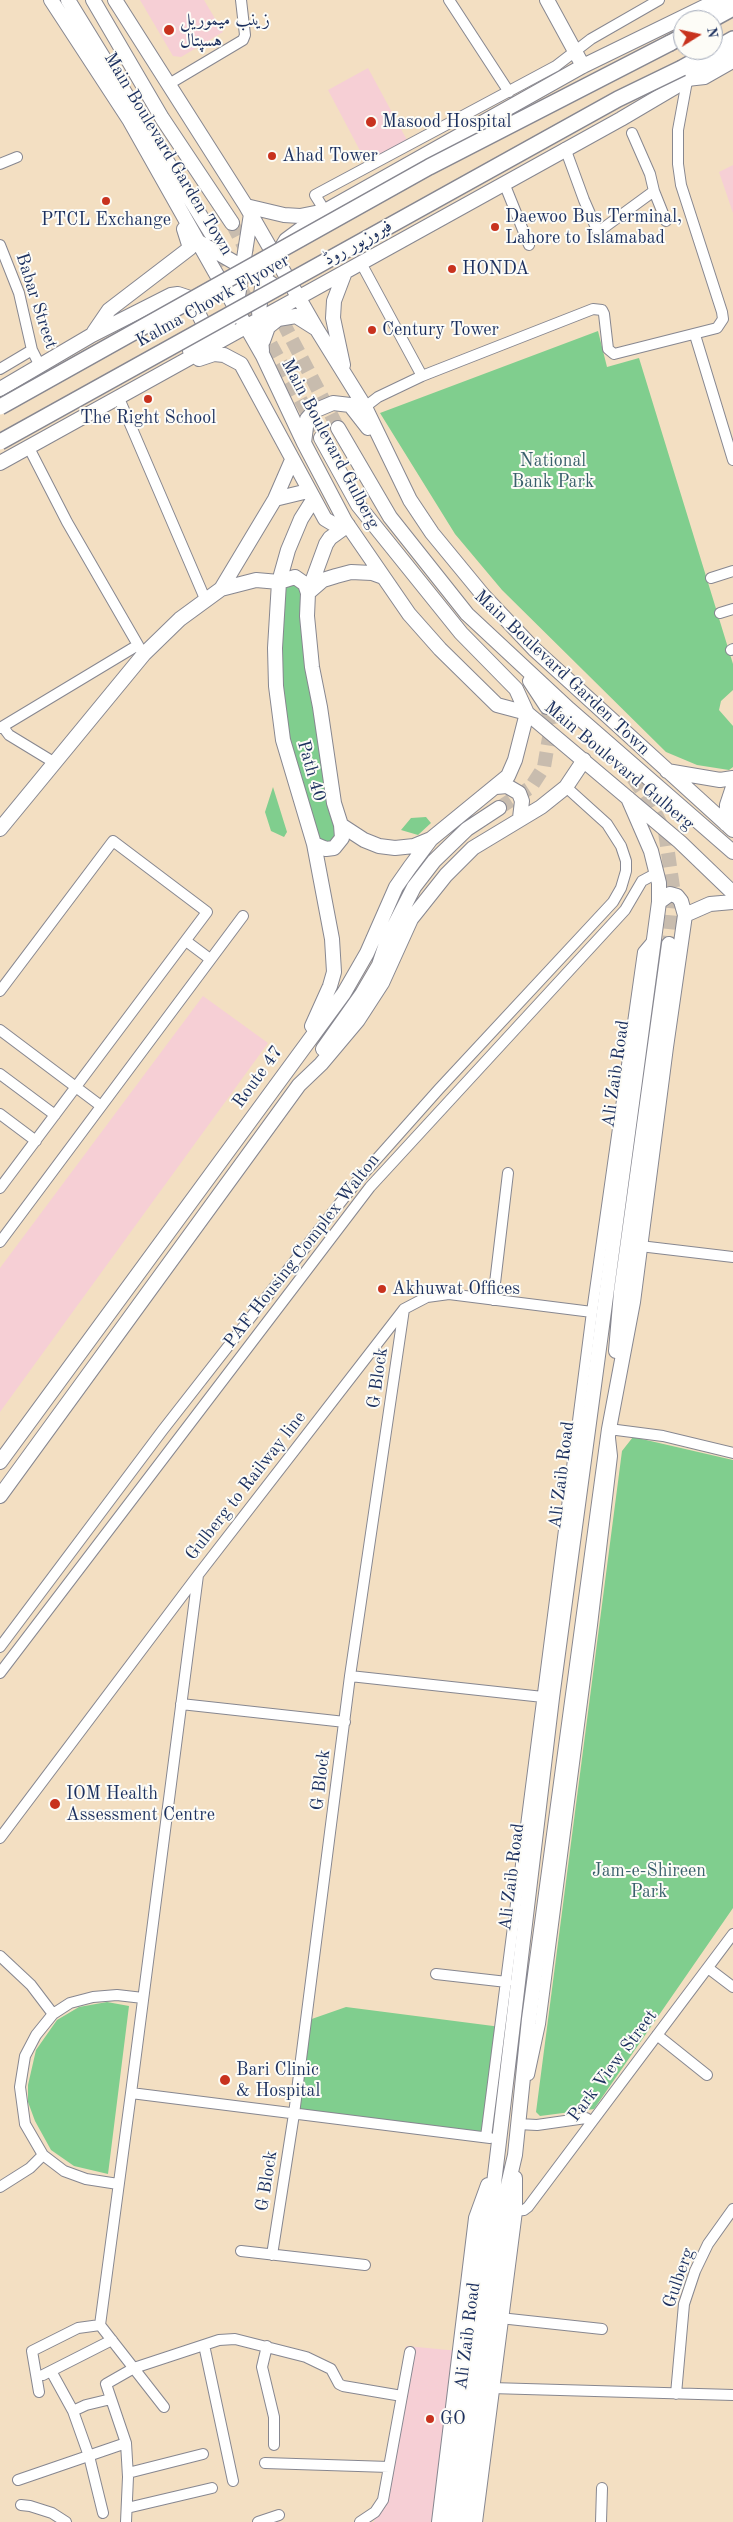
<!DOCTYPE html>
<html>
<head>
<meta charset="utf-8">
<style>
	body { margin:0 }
	#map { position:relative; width:733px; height:2522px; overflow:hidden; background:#f3dfc2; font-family:"Old Standard TT",serif }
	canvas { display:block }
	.north { position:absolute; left:673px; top:10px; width:50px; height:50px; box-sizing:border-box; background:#fdfcf7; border:1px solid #a3aaba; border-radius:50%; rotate:80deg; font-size:14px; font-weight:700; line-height:20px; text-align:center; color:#1b2f5e }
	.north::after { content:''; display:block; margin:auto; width:18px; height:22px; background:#c8321e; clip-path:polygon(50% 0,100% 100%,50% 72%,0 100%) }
</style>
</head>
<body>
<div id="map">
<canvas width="733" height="2522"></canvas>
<div class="north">N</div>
</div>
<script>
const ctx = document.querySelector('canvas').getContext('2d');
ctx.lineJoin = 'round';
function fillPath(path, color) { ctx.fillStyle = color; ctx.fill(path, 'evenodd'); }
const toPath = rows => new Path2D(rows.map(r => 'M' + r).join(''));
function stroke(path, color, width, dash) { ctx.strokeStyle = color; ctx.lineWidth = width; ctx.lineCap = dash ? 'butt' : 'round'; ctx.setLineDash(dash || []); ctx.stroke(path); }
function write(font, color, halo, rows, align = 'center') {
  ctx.font = font + ' "Old Standard TT",Amiri,serif'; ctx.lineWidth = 4; ctx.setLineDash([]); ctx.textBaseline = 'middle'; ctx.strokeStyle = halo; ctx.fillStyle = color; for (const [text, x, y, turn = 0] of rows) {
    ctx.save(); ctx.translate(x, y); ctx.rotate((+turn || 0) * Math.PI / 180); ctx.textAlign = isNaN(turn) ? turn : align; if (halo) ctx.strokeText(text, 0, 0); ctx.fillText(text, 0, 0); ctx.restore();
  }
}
const built = toPath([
	[140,0,204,0,223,32,181,57,173,56],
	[368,68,408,142,367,164,328,90],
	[733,165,733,213,719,172],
	[203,996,268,1043,0,1412,0,1268],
	[406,2346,459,2351,439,2522,374,2522,375,2512,387,2502]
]);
const green = toPath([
	[598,331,607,367,639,358,733,664,733,690,721,701,719,710,733,726,733,767,729,770,697,765,666,752,502,590,455,534,380,413],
	[300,580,338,845,314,844,283,740,279,582],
	[273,787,287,832,284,837,271,831,265,812],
	[426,817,431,823,418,835,401,830,411,818],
	[633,1437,733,1460,733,1908,594,2109,540,2116,536,2112,622,1451],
	[107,2002,129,2006,108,2174,74,2166,51,2150,35,2121,28,2102,28,2085,36,2050,57,2020,79,2007],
	[346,2007,501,2027,486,2137,294,2114,306,2021]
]);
const secondaryTunnel = toPath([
	[232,223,249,256],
	[211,233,321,438],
	[263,284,338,428],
	[633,778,649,801,665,832,674,894,669,944],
	[499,808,531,787,544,767,551,726,547,707]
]);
const street = toPath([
	[449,0,509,92],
	[169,84,243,40,245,35,241,0],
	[565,148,584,200,598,232,654,191,650,174,632,133],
	[0,164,17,157],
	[504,183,529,245],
	[654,191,666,221],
	[325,211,315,195,556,66,591,39,659,0],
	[0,245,19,293,32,350,40,366],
	[361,263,422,376],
	[695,335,733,460],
	[0,369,32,350],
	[118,396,206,601],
	[365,407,378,397,422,376,593,309,602,310,604,314,608,349,614,354,717,328,723,319,722,312,681,185,678,164,678,130,687,81,705,79,733,63],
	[28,446,67,522,138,645],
	[711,578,733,571],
	[720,613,733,609],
	[731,650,733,649],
	[3,727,9,735,55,763],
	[0,728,138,645,141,650],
	[186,941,210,959],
	[0,991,113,841,207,912,0,1188],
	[0,1030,101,1106],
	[0,1074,55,1115],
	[0,1114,36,1141],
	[0,1242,243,916],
	[640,1246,733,1257],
	[493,1300,508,1173],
	[198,1575,131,2093,490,2138],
	[0,1647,162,1431,358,1180,439,1089,613,902,621,888,626,871,626,861,621,846,607,824,566,787],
	[0,1673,370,1187,625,910,642,881,657,873],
	[350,1676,543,1697],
	[181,1704,345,1722],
	[0,1838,198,1575,404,1309,427,1297,449,1294,592,1312],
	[0,1956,31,1985,53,2014],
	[708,1968,733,1987],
	[436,1974,507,1982],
	[657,2035,707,2075],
	[529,2075,540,2024,592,1625,612,1456,609,1429,663,1436,733,1453],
	[131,2093,100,2325,164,2407],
	[519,2118,518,2124,537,2125,586,2118,591,2121],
	[486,2137,592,1312,643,952,654,939],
	[118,2184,86,2179,64,2171,43,2155,25,2124,20,2087,25,2056,36,2035,53,2014,70,2003,93,1997,117,1995,143,1998],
	[0,2187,30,2168,43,2155],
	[515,2211,524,2210,528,2207,733,1934],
	[241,2251,365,2265],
	[272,2255,294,2114,350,1676,404,1309],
	[500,2318,602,2329],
	[204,2345,233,2481],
	[267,2346,262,2367,274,2417,274,2445],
	[51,2371,73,2411,89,2456,103,2513],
	[43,2375,112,2340],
	[491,2388,733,2395],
	[39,2392,32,2351,78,2328,100,2325],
	[676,2394,684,2304,695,2271,708,2244,733,2209],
	[73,2411,86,2405,111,2399],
	[265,2463,389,2467],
	[128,2473,203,2454],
	[18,2480,126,2443],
	[21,2505,30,2506,52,2513,66,2522],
	[127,2508,212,2488],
	[126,2522,128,2477,126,2443,106,2384,134,2368,219,2340,235,2339,306,2357,331,2369,339,2384,343,2386,402,2396],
	[258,2522,279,2515],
	[360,2522,375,2512,383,2500,410,2352],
	[601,2522,602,2488]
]);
const secondary = toPath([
	[51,0,130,121,214,270,263,356,304,443,345,521,409,614,440,649,497,705,527,713,680,842,733,893],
	[68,0,211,233],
	[93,0,162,118,232,223],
	[115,0,246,206,316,328,365,407,410,500,432,533,483,595,534,649,733,830],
	[547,0,583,66],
	[246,206,284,215,300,216,325,211,583,66,706,6,733,1],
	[199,242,272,284],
	[94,332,109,310,190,248,184,229],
	[212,339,223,331,236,309,251,214],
	[263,341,268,327,278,319,296,316,315,328],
	[262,351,259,311,263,279,286,240,321,214],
	[199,359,214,354,224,355,241,364,325,519,335,525,345,521],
	[343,365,333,318,334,301,345,272],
	[0,389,92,335,171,295,178,294,190,298,207,330,202,341,190,351],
	[338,428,390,517,467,614,569,709,733,852],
	[304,443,307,419,314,411,333,403,350,405,368,428],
	[0,463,621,119,733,53],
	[275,499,308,491],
	[348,525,330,538,326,544,308,593,307,616,312,667,320,707,334,803,341,825,364,840,379,846,395,848,414,846,431,839],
	[221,589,256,580,279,582,295,577,305,584,308,593,323,580,336,576,351,572,372,573,383,577],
	[530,681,547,707],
	[667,771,720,780,733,778],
	[496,787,507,786,519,793,522,801,520,818],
	[726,824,727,805,733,787],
	[0,829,144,654,180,619,221,589,275,499,292,460],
	[314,844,326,849,334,848,342,838,341,825],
	[659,902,670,894,677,896,681,901,685,915],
	[312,1026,330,986,334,972,332,939,314,844,283,740,276,686,275,648,279,582,288,550,301,519,313,500],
	[323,1049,362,994,379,965,388,938,414,887,434,861,467,829,499,808],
	[616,1351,621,1292,669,944],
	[0,1462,344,993,367,953,396,887,410,867,431,839,508,776,515,760,527,713,516,689,461,633,358,505,321,438],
	[0,1496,299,1085,321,1064,358,1020,382,983,411,919,446,875,473,848,541,807,566,787,584,760],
	[439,2522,476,2218,488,2185],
	[450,2522,489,2225,552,1698,659,902,659,883,651,851,628,798],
	[464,2522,504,2202,515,2155,529,2019,609,1429,633,1302,666,1047,685,915,710,904,733,902],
	[475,2522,515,2211,515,2178]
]);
const primary = toPath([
	[711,20,733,8],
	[670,43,683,36],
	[682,68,733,39]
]);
const primaryBridge = toPath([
	[0,407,429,167,670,43],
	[0,442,618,99,682,68]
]);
const markers = [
	[169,30,6,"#c8321e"],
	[371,122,6,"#c8321e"],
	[272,156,5,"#c8321e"],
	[106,201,5,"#c8321e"],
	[495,227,5,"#c8321e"],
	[452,269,5,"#c8321e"],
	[372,330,5,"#c8321e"],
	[148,399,5,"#c8321e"],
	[382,1289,5,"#c8321e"],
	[55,1804,6,"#c8321e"],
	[225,2080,6,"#c8321e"],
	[430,2419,5,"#c8321e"]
];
const poiNames = [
	["زینب میموریل",180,20],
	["ہسپتال",180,41],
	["Masood Hospital",382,122],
	["Ahad Tower",282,156],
	["Daewoo Bus Terminal,",505,217],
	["Lahore to Islamabad",505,238],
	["PTCL Exchange",106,220,"center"],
	["HONDA",462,269],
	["Century Tower",382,330],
	["The Right School",148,418,"center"],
	["Akhuwat Offices",392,1289],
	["IOM Health",66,1794],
	["Assessment Centre",66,1815],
	["Bari Clinic",236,2070],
	["& Hospital",236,2091],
	["GO",440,2419]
];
const streetNames = [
	["Main Boulevard Garden Town",168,154,59],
	["فیروزپور روڈ",358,243,-29],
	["Babar Street",36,301,72],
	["Kalma Chowk Flyover",213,301,-29],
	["Main Boulevard Gulberg",330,444,62],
	["Main Boulevard Garden Town",562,673,43],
	["Main Boulevard Gulberg",619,766,40],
	["Path 40",311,771,74],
	["Ali Zaib Road",616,1074,-82],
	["Route 47",258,1077,-54],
	["PAF Housing Complex Walton",302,1251,-52],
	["G Block",378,1378,-82],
	["Ali Zaib Road",562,1475,-83],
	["Gulberg to Railway line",246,1486,-52],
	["G Block",321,1780,-83],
	["Ali Zaib Road",512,1877,-83],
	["Park View Street",613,2066,-53],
	["G Block",267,2181,-81],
	["Gulberg",679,2278,-71],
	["Ali Zaib Road",468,2336,-83]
];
const parkNames = [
	["National",553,461],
	["Bank Park",553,482],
	["Jam-e-Shireen",649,1871],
	["Park",649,1892]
];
fillPath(built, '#f6cfd5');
fillPath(green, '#80ce8e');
stroke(secondaryTunnel, '#c8bcae', 14, [14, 7]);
stroke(street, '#878790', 12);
stroke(secondary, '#878790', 16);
stroke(primary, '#878790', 18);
stroke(street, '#fff', 10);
stroke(secondary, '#fff', 14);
stroke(primary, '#fff', 15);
stroke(primaryBridge, '#878790', 18, []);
stroke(primaryBridge, '#fff', 15);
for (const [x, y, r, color] of markers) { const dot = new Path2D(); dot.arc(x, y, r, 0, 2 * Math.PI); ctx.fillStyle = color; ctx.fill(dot); stroke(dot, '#fdfcf7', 2); }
write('18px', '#1b2f5e', '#fdfcf7', poiNames, 'left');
write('18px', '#1b2f5e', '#fdfcf7', streetNames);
write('18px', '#395f6c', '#fdfcf7', parkNames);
</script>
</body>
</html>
